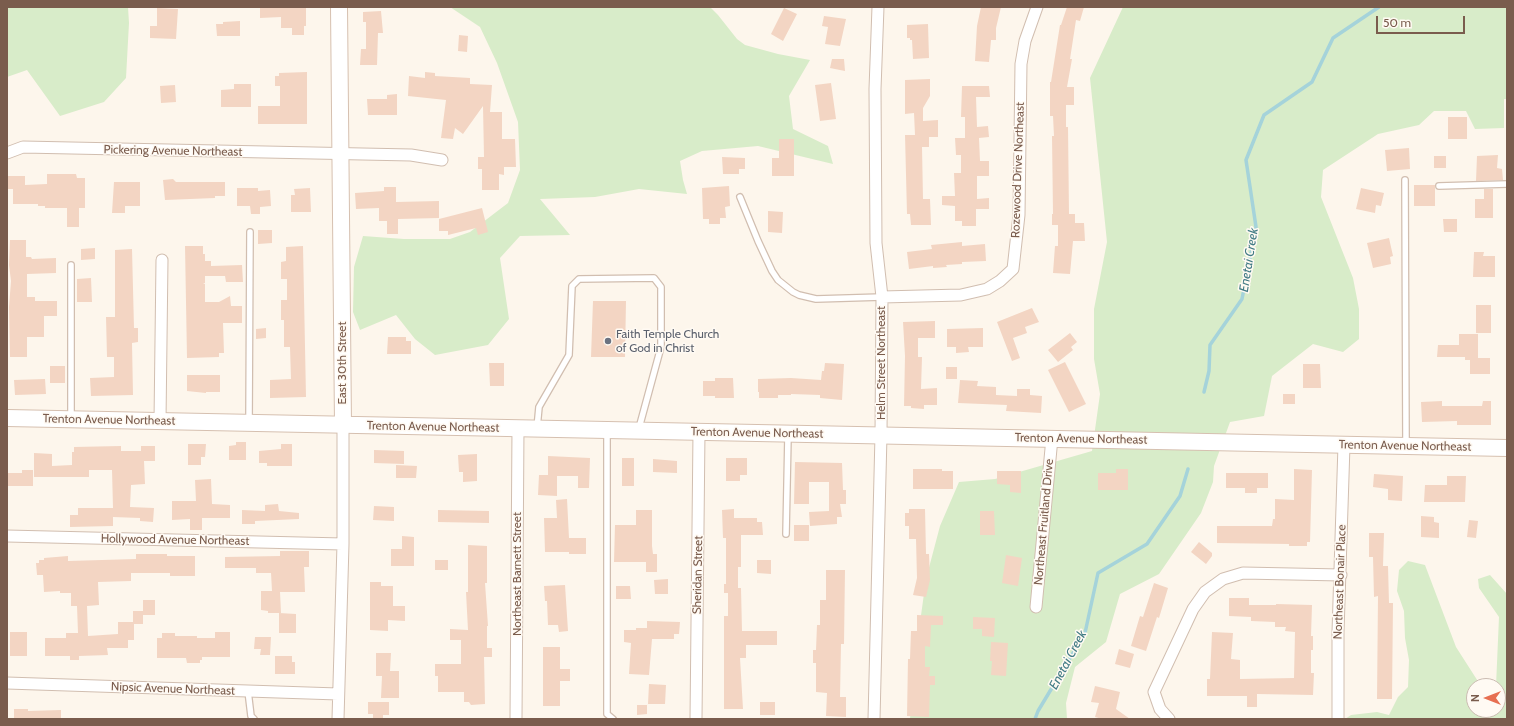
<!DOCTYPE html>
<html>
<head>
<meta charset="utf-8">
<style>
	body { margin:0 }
	#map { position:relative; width:1514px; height:726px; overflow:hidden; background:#fdf6ec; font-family:Cabin,sans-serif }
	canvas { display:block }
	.frame { position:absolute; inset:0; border:8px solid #7a5c4d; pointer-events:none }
	.north { position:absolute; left:1466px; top:678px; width:40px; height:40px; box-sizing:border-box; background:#fffaf3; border:1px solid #cabbb1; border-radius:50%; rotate:270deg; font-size:11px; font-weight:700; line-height:16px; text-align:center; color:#7a5c4d }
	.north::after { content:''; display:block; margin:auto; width:14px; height:18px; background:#e76f51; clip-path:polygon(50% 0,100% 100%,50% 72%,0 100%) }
	.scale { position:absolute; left:1376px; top:16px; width:89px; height:18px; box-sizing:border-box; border:2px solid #7a5c4d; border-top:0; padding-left:5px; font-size:12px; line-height:14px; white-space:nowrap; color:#7a5c4d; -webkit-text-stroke:3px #fffaf3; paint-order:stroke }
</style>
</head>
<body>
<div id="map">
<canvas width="1514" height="726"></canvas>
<div class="frame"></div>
<div class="north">N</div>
<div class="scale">50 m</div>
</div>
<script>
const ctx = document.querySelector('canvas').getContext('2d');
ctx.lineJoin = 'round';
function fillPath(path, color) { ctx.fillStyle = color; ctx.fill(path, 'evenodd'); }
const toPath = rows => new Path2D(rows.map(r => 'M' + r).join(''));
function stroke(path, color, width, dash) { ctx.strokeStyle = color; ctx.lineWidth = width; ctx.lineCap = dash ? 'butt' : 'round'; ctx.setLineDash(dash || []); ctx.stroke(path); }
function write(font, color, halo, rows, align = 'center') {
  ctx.font = font + ' Cabin,sans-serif'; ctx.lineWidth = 3; ctx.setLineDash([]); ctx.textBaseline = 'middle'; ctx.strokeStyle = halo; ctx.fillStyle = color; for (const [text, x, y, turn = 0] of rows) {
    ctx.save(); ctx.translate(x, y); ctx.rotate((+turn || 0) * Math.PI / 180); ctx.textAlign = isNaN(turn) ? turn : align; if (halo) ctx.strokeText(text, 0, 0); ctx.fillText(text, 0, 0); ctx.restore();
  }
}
const green = toPath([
	[7,7,128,7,129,23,126,78,104,102,60,116,27,70,7,77],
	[450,7,710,7,718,15,737,39,745,45,778,54,810,60,789,96,793,129,828,146,833,164,758,146,702,151,680,161,683,180,687,194,639,189,595,197,540,199,570,235,520,236,500,258,509,319,488,345,435,355,415,339,396,315,360,330,353,312,354,267,363,236,404,239,450,239,470,232,508,203,520,170,518,122,497,63,480,27],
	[1123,7,1507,7,1507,99,1504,99,1504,128,1475,129,1466,111,1434,111,1419,125,1378,134,1323,170,1321,197,1353,278,1359,309,1359,339,1343,352,1313,344,1272,376,1264,416,1230,422,1214,466,1213,482,1201,513,1159,574,1120,594,1106,642,1075,667,1066,703,1067,719,910,719,915,659,926,579,940,526,959,482,995,479,1092,451,1100,394,1094,359,1094,309,1107,242,1090,78],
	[1408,561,1425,565,1456,647,1481,686,1474,686,1474,710,1498,710,1498,686,1496,686,1499,617,1479,588,1478,579,1490,575,1507,594,1507,719,1345,719,1351,715,1377,712,1389,715,1398,697,1408,687,1409,660,1405,638,1404,611,1397,591,1399,570]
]);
const stream = toPath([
	[1204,392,1209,371,1210,345,1242,299,1256,227,1246,160,1264,115,1312,82,1333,38,1379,7],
	[1035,719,1038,711,1085,633,1098,573,1147,544,1180,496,1188,469]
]);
const building = toPath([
	[260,7,306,7,306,26,304,26,304,35,292,35,292,28,281,28,281,17,260,18],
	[981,7,1001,7,996,28,996,40,991,40,989,62,975,61,977,26],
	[1067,7,1084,7,1080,21,1076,20,1070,59,1072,59,1067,87,1074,87,1074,105,1066,105,1066,127,1068,127,1069,214,1075,214,1075,223,1084,223,1085,241,1073,241,1070,274,1053,273,1055,246,1058,246,1058,225,1052,225,1052,214,1053,214,1052,136,1054,136,1053,116,1050,116,1050,82,1051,82,1060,25,1061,25],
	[157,8,178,9,176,39,150,38,150,26,157,26],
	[784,8,797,14,783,41,771,34],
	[381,11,383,33,378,33,377,65,360,65,361,49,366,49,366,22,363,22,363,12],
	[824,16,846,19,840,46,825,44,828,27,822,26],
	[240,21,240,36,217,36,216,24,223,24,223,22],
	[928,24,929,58,913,59,912,40,910,40,910,38,907,38,907,25],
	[459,35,468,36,467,52,458,51],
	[832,59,844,59,845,71,830,68],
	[307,72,307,124,258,124,258,106,280,106,280,86,275,86,275,76,279,76,279,73],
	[425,72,435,73,435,76,470,78,470,84,492,85,490,112,502,112,502,139,515,139,516,167,504,167,504,175,499,174,499,190,482,190,482,169,478,169,478,157,484,157,483,106,463,134,455,128,453,139,441,138,446,100,408,96,409,76,425,78],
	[930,79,930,96,923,108,923,121,938,120,938,137,929,137,929,147,922,147,923,199,930,199,931,225,911,225,910,214,907,214,905,135,915,135,914,113,905,114,905,80],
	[831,83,836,119,820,121,815,85],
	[234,84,251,84,251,107,221,107,221,90,234,89],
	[175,85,176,102,161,103,160,86],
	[962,86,989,86,990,97,976,97,977,127,988,126,989,137,979,138,980,161,989,161,989,176,977,176,977,199,989,198,989,209,976,209,976,226,962,226,962,221,955,221,955,206,942,205,942,196,955,196,954,173,961,173,961,155,956,155,955,138,965,138,965,117,961,117],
	[397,94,397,115,368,115,367,99,387,99,387,95],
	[1448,117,1467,117,1467,139,1448,139],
	[779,139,794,139,794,176,772,176,772,158,779,158],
	[1409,148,1410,169,1387,171,1385,150],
	[1498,155,1497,168,1502,169,1503,180,1476,181,1477,156],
	[1434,156,1446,156,1446,168,1434,168],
	[722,157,745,158,745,169,739,169,739,174,723,174],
	[47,174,76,174,77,178,85,178,85,208,79,208,79,227,67,227,67,208,45,208,45,206,38,206,38,204,13,204,13,189,7,189,7,176,25,176,25,185,47,184],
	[173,179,176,182,225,182,225,196,215,196,215,198,165,200,163,180],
	[114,182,140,182,140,206,125,206,125,213,112,213],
	[1414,185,1435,185,1435,206,1414,206],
	[729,186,730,206,725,207,726,218,720,218,720,224,709,224,709,219,703,219,702,188],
	[384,187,396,187,396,202,439,201,439,218,398,219,398,234,387,234,387,221,379,221,379,208,356,209,355,193,384,191],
	[237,188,258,188,258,191,270,190,271,206,260,207,260,214,251,214,250,206,237,206],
	[310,188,311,212,291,212,291,195,295,195,294,189],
	[1361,188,1384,193,1381,206,1376,205,1375,213,1356,209],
	[1484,189,1493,189,1493,218,1475,218,1475,199,1484,199],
	[482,208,488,232,478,235,476,228,448,235,448,231,439,231,439,219],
	[768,211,783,212,782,233,768,232],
	[1443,219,1457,219,1457,232,1444,232],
	[258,230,272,230,272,243,258,244],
	[1389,238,1393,256,1390,257,1391,264,1373,268,1367,243],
	[10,240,26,240,26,257,31,257,32,259,56,258,56,273,27,274,27,297,35,297,35,301,57,301,57,316,44,316,44,337,27,337,27,357,10,357,9,307,11,281,9,265],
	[962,242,962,246,985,244,986,261,962,262,962,264,946,265,947,267,933,268,933,266,909,269,907,252,932,249,931,245],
	[185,246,203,246,203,254,205,254,205,261,211,261,211,266,242,265,243,282,226,282,225,276,205,276,205,283,203,283,205,284,205,302,219,302,230,296,231,306,242,306,242,323,223,323,224,353,219,353,219,357,187,358],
	[303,246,306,397,270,398,270,380,291,379,290,347,284,347,284,320,281,320,281,300,287,300,287,279,281,279,281,262,286,261,286,247],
	[95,248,95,259,81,260,81,249],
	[132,249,134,328,138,328,138,342,132,343,133,395,91,396,90,378,114,377,114,357,107,357,106,317,115,317,115,250],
	[1474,252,1484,252,1483,256,1495,256,1495,277,1473,277],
	[91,278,92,302,77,302,77,279],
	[593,301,626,301,625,357,591,357],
	[1476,305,1491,305,1491,333,1476,333],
	[1032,308,1039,322,1025,327,1027,333,1013,338,1020,358,1012,361,997,322],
	[935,321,935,338,918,338,918,357,922,357,921,389,937,388,937,405,924,405,924,409,911,408,911,406,904,406,905,356,903,322],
	[266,328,266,338,256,339,256,329],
	[983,328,983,347,968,347,969,352,956,353,956,347,947,347,947,329],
	[1070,333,1077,342,1071,347,1073,350,1058,362,1048,350],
	[1459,334,1478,334,1478,358,1490,358,1490,374,1470,374,1470,360,1465,360,1465,357,1437,357,1438,345,1459,345],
	[388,337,406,337,406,341,411,341,411,354,387,354],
	[1065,362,1086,404,1069,412,1048,370],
	[489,363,504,363,504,386,490,386],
	[825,363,844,364,842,400,820,398,820,395,791,394,791,395,778,395,778,398,759,398,759,392,758,392,758,379,791,378,821,380,822,371,824,371],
	[1303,364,1320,364,1321,388,1303,388],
	[50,366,65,366,65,383,50,383],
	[946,367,957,367,957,379,946,379],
	[187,375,220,375,220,392,206,392,206,393,187,391],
	[715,378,733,378,734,398,715,398,715,396,703,396,703,381,715,381],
	[45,379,46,394,15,395,14,380],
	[960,380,978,381,977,386,996,387,996,395,1017,396,1017,389,1030,389,1030,395,1042,396,1041,413,1006,411,1007,405,958,403],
	[1283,394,1295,394,1295,404,1283,404],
	[1442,401,1442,406,1482,406,1483,401,1491,401,1491,425,1457,425,1457,421,1422,422,1421,402],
	[236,442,246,442,246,460,229,460,229,446,236,445],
	[188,444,206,444,205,457,201,457,201,465,188,465],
	[281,444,292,444,292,466,267,466,267,463,259,463,259,451,281,449],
	[121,446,121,451,141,451,141,446,155,446,155,461,144,461,145,484,131,485,130,507,154,508,153,522,140,521,140,518,113,517,113,526,70,527,70,515,78,515,78,508,113,508,112,470,89,470,89,477,34,477,34,453,52,454,52,466,72,465,72,452,74,452,74,447],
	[374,450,404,451,404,464,374,463],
	[477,454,477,481,463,482,463,472,459,472,458,455],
	[548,456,590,458,589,488,578,488,578,476,557,476,557,496,538,495,539,475,548,475],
	[622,458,634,458,634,486,622,486],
	[726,458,747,458,747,475,740,475,740,481,726,481],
	[653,459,677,461,677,473,653,472],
	[795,462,842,463,843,490,846,490,846,504,840,504,842,517,837,517,837,524,810,526,809,512,829,511,829,482,809,482,809,504,794,504],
	[396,465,417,466,416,478,396,478],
	[913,469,942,469,942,471,953,471,953,489,913,489],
	[1116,469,1128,469,1128,490,1098,490,1098,473,1116,473],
	[1294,469,1312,470,1310,542,1307,542,1307,546,1289,546,1289,544,1217,543,1217,526,1272,526,1273,519,1275,519,1275,499,1294,500],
	[22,470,33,470,33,486,7,486,7,473,22,473],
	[997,471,1021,471,1021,493,1010,492,1010,485,997,484],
	[1226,473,1268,473,1268,488,1257,488,1257,493,1245,493,1245,488,1226,488],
	[1374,474,1403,476,1402,501,1388,500,1388,489,1373,487],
	[1447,476,1466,476,1465,502,1424,502,1425,485,1447,485],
	[211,479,212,504,230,505,230,518,202,518,202,530,190,530,190,519,172,520,172,501,196,501,195,480],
	[567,499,569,538,586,538,586,554,569,554,569,552,545,552,544,518,557,518,556,500],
	[278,504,279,511,299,513,299,519,255,521,255,524,242,524,242,510,265,511,265,505],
	[374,506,394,507,394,521,373,520],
	[734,509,734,518,757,518,757,522,762,522,763,535,741,535,741,567,738,567,738,588,741,588,742,631,777,631,777,645,746,645,746,658,740,658,743,709,724,709,724,616,728,616,728,593,724,593,724,584,726,584,726,538,723,538,722,510],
	[909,509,925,509,926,554,929,554,930,580,926,597,913,595,917,578,916,539,909,539,909,526,905,526,905,513,909,513],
	[438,510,489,511,489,523,438,522],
	[636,510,652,510,652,546,653,554,657,554,657,572,646,572,646,562,614,562,615,525,636,525],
	[980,511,994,511,995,535,980,535],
	[1421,516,1434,517,1434,522,1439,523,1439,538,1421,537],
	[1469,520,1478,521,1476,538,1467,537],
	[794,525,809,525,809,541,794,541],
	[1369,533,1384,533,1383,566,1388,566,1389,603,1393,603,1392,699,1377,699,1378,596,1374,597,1373,557,1369,557],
	[402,536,414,537,414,566,391,566,391,549,402,549],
	[1199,542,1212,553,1212,556,1206,564,1191,552],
	[468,545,487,546,487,583,485,583,488,626,487,626,487,648,492,648,492,657,484,657,485,704,471,705,469,702,464,702,464,692,438,692,438,676,435,676,435,664,461,664,461,640,450,640,450,629,468,630,466,592,468,592],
	[280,551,309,551,309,567,304,567,305,592,280,592,281,613,268,613,268,611,261,610,261,591,272,591,271,573,256,573,256,568,225,568,225,557,280,556],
	[136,554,167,554,167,556,195,556,195,576,170,576,170,573,131,573,131,581,98,582,99,605,87,606,88,636,118,634,118,622,133,622,133,611,143,611,143,624,134,624,134,640,128,640,128,648,107,648,108,655,79,656,79,660,70,660,70,656,45,656,45,638,66,638,66,633,78,633,77,606,71,606,71,593,60,593,60,591,44,592,43,575,37,575,36,563,39,563,39,560,44,560,44,558,68,556,68,561,136,559],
	[1006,555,1022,558,1018,586,1002,583],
	[435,560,448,560,448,570,435,570],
	[757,560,771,560,771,574,757,573],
	[826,570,845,570,844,644,841,644,840,697,846,697,846,717,826,716,827,693,816,692,816,663,813,663,813,650,816,650,817,625,820,625,820,600,826,600],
	[668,579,668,594,655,594,654,580],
	[370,582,381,582,381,586,393,586,393,606,405,606,405,621,388,620,388,631,370,630],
	[1154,583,1168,588,1159,618,1157,617,1146,651,1131,646,1140,616,1143,617],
	[565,585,568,631,559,632,558,625,548,625,547,601,545,601,544,586],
	[616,586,630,586,631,599,616,599],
	[1229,598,1249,598,1249,605,1276,605,1276,604,1312,605,1311,636,1313,636,1313,650,1311,650,1311,673,1314,673,1313,695,1257,694,1257,707,1247,707,1247,696,1207,696,1207,679,1210,679,1212,632,1233,633,1231,659,1240,660,1240,679,1294,678,1295,632,1285,631,1286,627,1275,627,1275,622,1251,621,1251,617,1229,616],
	[143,600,155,600,155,615,143,615],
	[279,613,296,614,296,633,279,633],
	[917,615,943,616,943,625,931,625,930,647,925,646,925,667,930,667,929,676,935,676,935,685,930,685,929,717,907,716,908,659,910,659,911,631,917,631],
	[973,617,995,618,994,637,982,636,982,629,973,629],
	[647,621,680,622,679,634,674,634,674,639,652,639,649,675,629,674,631,643,624,642,624,630,636,630,636,628,647,628],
	[10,632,27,632,27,656,10,656],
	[215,632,230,632,230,657,202,657,202,660,200,660,200,663,187,663,186,658,157,658,157,638,162,638,162,633,175,633,175,636,197,636,197,638,215,638],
	[255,637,271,637,270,655,260,655,261,649,254,649],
	[991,642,1008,643,1006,676,991,675,992,661,990,661],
	[543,647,560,647,560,669,570,669,570,681,560,681,560,706,543,706],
	[1119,649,1134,654,1130,668,1115,664],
	[376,653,391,653,390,671,399,671,399,698,381,698,382,676,376,676],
	[275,656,292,656,292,662,295,662,295,674,275,674],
	[649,684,666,685,665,704,648,704],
	[1095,686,1120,692,1116,709,1130,719,1102,719,1095,717,1099,703,1091,702],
	[368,702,389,702,389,715,383,715,383,719,373,719,373,714,368,714],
	[760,702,775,702,775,715,760,715],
	[637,705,647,705,647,714,637,715],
	[14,709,28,709,28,711,61,710,61,719,14,719]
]);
const lane = toPath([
	[1405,180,1406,444],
	[1439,186,1507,184],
	[740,197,758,241,772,271,778,280,793,292,799,295,816,299,882,297],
	[71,265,71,419],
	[249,421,250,232],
	[537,428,539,407,569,355,572,286,579,279,654,278,661,287,661,347,639,428],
	[607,432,607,714,613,719],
	[786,534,788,436],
	[248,691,251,716,254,719]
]);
const street = toPath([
	[7,153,23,147,411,155,442,160],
	[882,297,961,295,987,289,1000,281,1013,269,1019,215,1021,64,1025,41,1037,7],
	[160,421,162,260],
	[7,536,343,544],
	[1036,607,1052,438],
	[7,683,338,694],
	[338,719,343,544,343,425],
	[516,719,518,428],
	[696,719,699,432],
	[874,719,881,435,882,297,876,243,875,89,878,7],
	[1169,719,1160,709,1154,692,1193,609,1205,592,1223,579,1243,573,1341,575],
	[1338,719,1338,632,1344,445]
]);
const secondary = toPath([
	[339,7,343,425],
	[7,418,1507,448]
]);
const markers = [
	[608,341,4,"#6b7280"]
];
const streetNames = [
	["Pickering Avenue Northeast",173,151,1],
	["Rozewood Drive Northeast",1018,170,-88],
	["East 30th Street",342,363,-90],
	["Helm Street Northeast",881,363,-90],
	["Trenton Avenue Northeast",109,420,1],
	["Trenton Avenue Northeast",433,427,1],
	["Trenton Avenue Northeast",757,433,1],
	["Trenton Avenue Northeast",1081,439,1],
	["Trenton Avenue Northeast",1405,446,1],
	["Northeast Fruitland Drive",1044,522,-85],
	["Hollywood Avenue Northeast",175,540,1],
	["Northeast Barnett Street",517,574,-90],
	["Sheridan Street",698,575,-89],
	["Northeast Bonair Place",1340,582,-88],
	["Nipsic Avenue Northeast",173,689,2]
];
const worshipNames = [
	["Faith Temple Church",616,334],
	["of God in Christ",616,348]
];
const waterNames = [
	["Enetai Creek",1249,260,-81],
	["Enetai Creek",1068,660,-62]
];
fillPath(green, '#d8ecc9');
stroke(stream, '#a5d3da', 3.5);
fillPath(building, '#f3d5c3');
stroke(lane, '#d1beb0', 8);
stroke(street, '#d1beb0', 13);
stroke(secondary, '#d6c0b0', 18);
stroke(lane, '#fff', 5.5);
stroke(street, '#fff', 11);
stroke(secondary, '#fff', 16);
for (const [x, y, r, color] of markers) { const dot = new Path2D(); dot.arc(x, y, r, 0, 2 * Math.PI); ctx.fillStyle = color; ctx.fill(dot); stroke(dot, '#fffaf3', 1.5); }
write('12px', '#7a5c4d', '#fffaf3', streetNames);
write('12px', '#5b616d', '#fffaf3', worshipNames, 'left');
write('italic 13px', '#437c86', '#fffaf3', waterNames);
</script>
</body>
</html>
